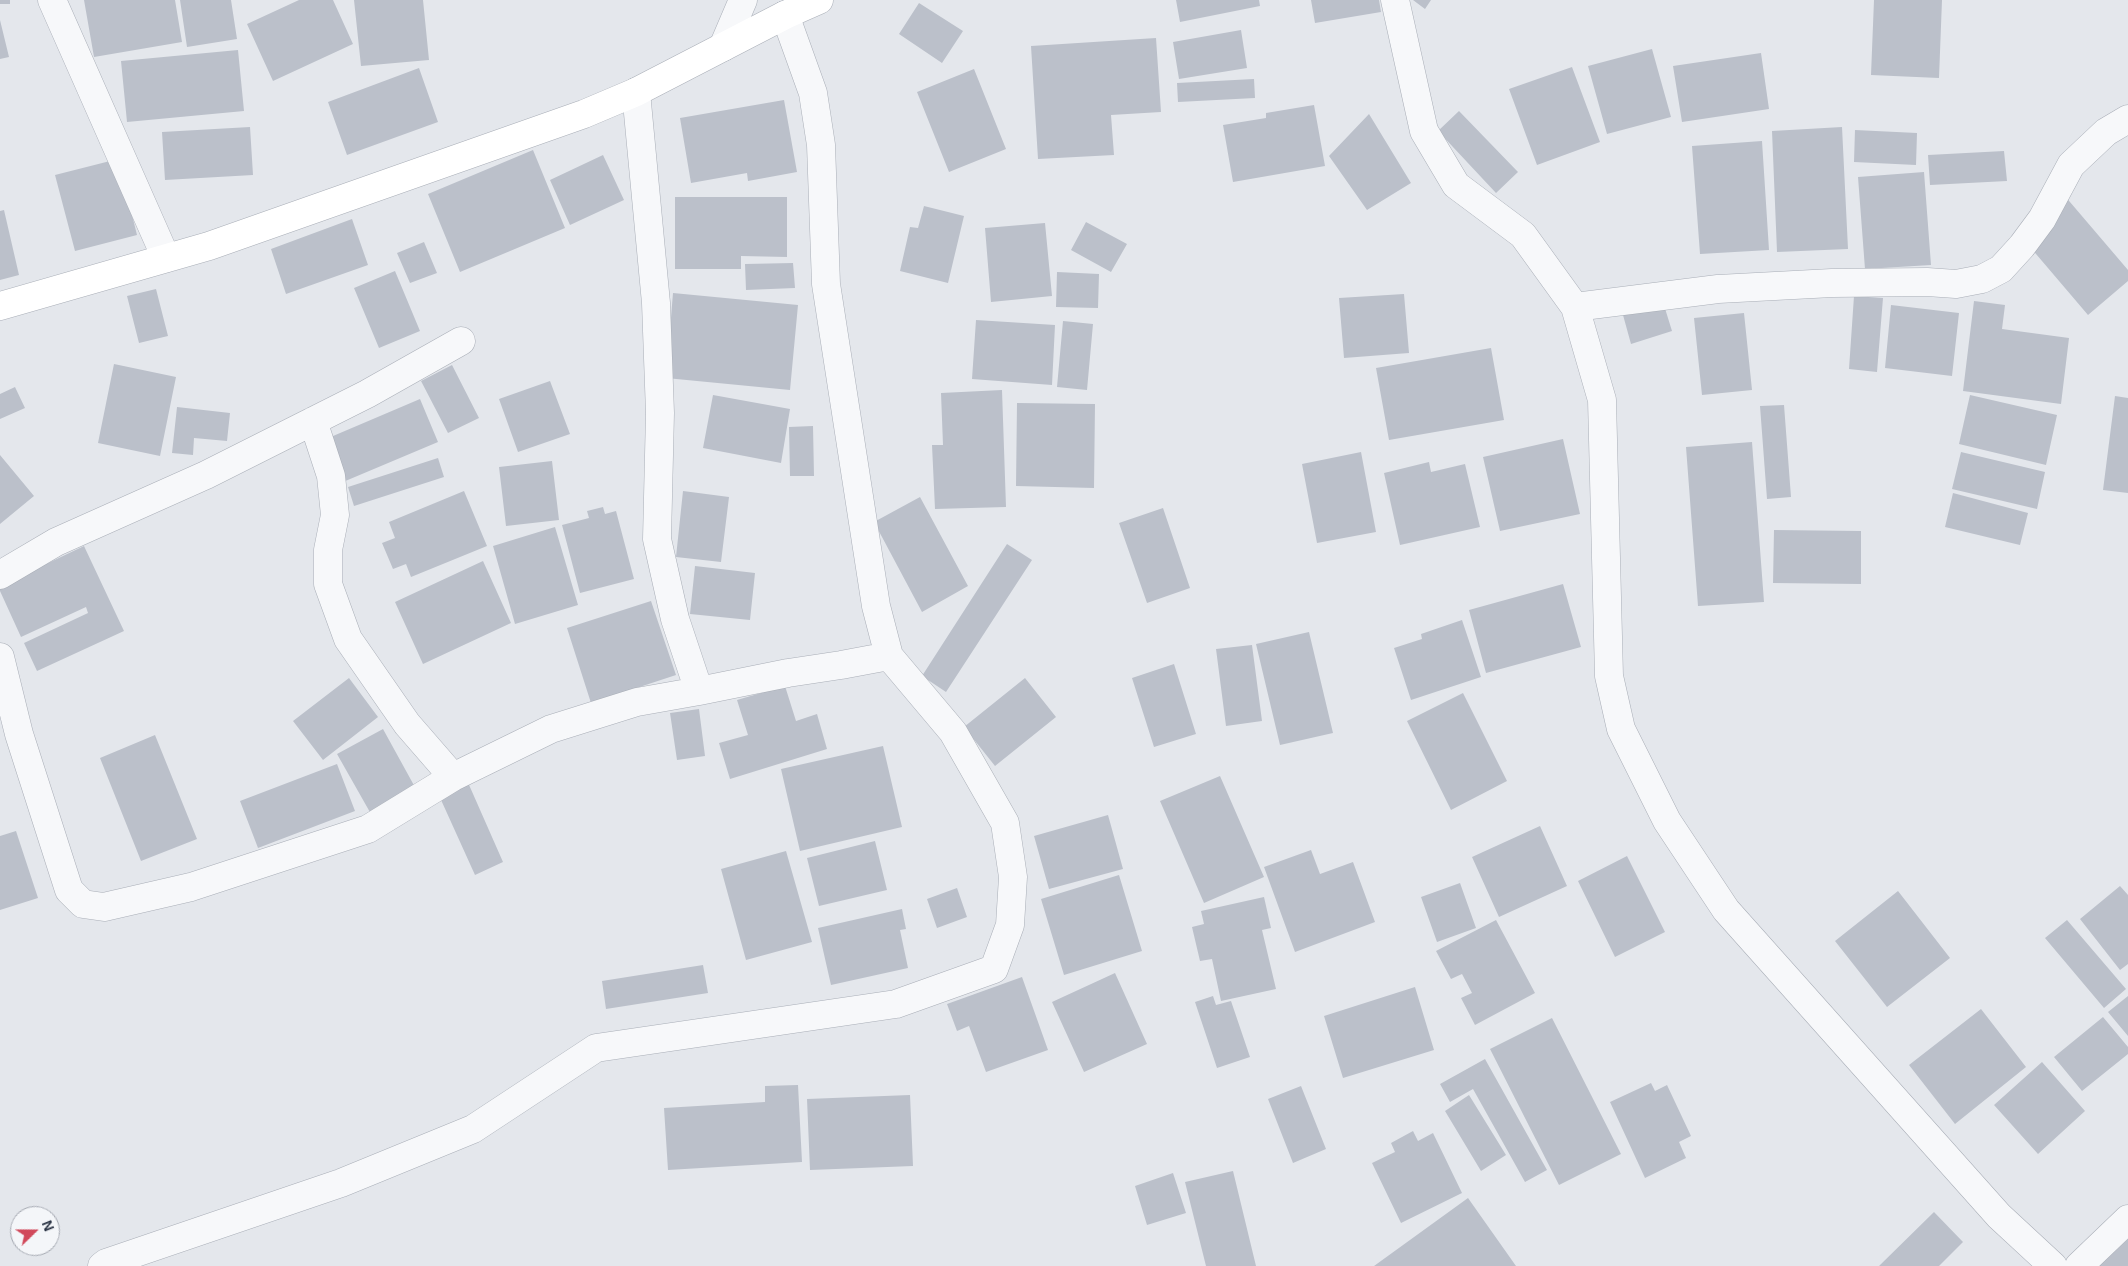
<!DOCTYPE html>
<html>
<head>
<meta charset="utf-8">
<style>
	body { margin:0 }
	#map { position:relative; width:2128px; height:1266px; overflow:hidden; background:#e4e7ec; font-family:Arial,sans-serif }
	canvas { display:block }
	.north { position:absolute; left:10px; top:1206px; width:50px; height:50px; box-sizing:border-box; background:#f4f6f9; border:1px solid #a4a8b1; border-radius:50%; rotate:68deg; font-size:14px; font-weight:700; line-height:20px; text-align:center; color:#2b3445 }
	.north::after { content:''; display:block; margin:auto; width:18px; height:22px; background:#d1495b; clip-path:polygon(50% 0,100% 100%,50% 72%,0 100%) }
</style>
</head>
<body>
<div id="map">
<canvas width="2128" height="1266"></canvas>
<div class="north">N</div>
</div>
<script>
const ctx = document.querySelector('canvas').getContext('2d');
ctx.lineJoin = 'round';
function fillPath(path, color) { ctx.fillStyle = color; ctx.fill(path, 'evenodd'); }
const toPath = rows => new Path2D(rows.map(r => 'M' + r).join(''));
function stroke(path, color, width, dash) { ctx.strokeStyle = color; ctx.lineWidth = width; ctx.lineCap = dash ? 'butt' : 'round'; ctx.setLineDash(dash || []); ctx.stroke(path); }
const building = toPath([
	[0,0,10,0,10,4,0,4],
	[84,0,175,0,182,42,94,57],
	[180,0,231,0,237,39,187,47],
	[299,0,333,0,353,44,273,81,247,24],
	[354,0,423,0,429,60,361,66],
	[1176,0,1259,0,1260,6,1180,22],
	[1311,0,1379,0,1381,12,1315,23],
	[1413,0,1431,0,1425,9],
	[1874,0,1942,0,1939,78,1871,75],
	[919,3,963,31,942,63,899,34],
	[0,20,9,57,0,59],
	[1241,30,1247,68,1179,79,1173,42],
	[1156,38,1161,112,1111,115,1114,155,1038,159,1031,46],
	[1652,49,1671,117,1607,134,1588,66],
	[238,50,244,111,127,122,121,61],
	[1761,53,1769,109,1682,122,1673,66],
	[1572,67,1600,142,1537,165,1509,89],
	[419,68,438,122,347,155,328,102],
	[974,69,1006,149,949,172,917,92],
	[1254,79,1255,98,1178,102,1177,83],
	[784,100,797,172,748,181,747,173,691,183,680,118],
	[1314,105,1325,166,1233,182,1223,125,1266,118,1266,113],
	[1459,111,1518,172,1496,193,1438,131],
	[1369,114,1411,183,1367,210,1329,156],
	[250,127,253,175,165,180,162,132],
	[1842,127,1848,249,1777,252,1772,131],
	[1855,130,1917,133,1916,165,1854,162],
	[1762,141,1769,250,1700,254,1692,146],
	[533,150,565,228,460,272,428,194],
	[2004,151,2007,181,1930,185,1928,155],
	[603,155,624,200,570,225,550,180],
	[118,159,137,235,75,251,55,175],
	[1924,172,1931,265,1865,269,1858,177],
	[2064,195,2128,270,2128,281,2088,315,2019,234],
	[675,197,787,197,787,257,741,256,741,269,675,269],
	[924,206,964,216,948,283,900,271,910,227,918,228],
	[4,210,19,275,0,280,0,211],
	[352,219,368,265,286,294,271,249],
	[1086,222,1127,244,1111,272,1071,250],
	[1045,223,1052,296,991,302,985,228],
	[424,242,437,273,410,283,397,253],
	[793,263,795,288,746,290,745,264],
	[395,271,420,331,379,348,354,288],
	[1057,272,1099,274,1098,308,1056,307],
	[156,289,168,336,139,343,127,296],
	[673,293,798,305,790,390,666,378],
	[1404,294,1409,353,1344,358,1339,298],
	[1854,296,1883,298,1877,372,1849,369],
	[1974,301,2005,305,2002,329,2069,338,2061,404,1963,391],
	[1663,302,1672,331,1631,344,1623,315],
	[1891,305,1959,313,1952,376,1885,368],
	[1744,313,1752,390,1702,395,1694,318],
	[976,320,1055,325,1052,385,972,379],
	[1063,321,1093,324,1087,390,1057,387],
	[1491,348,1504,420,1389,440,1376,368],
	[114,364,176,377,160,456,98,443],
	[452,365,479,418,448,433,421,381],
	[550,381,570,434,518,452,499,399],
	[15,387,25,408,0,419,0,394],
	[1002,390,1006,507,935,509,932,445,943,445,941,393],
	[713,395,790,409,781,463,703,448],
	[1970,395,2057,415,2046,465,1959,444],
	[2115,396,2128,398,2128,493,2103,490],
	[420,399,438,442,343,482,326,439],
	[1017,403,1095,404,1094,488,1016,486],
	[1784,405,1791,497,1767,499,1760,406],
	[177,407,230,413,227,441,194,438,193,455,172,453],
	[813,426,814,476,790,476,789,427],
	[1563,439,1580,514,1500,531,1483,457],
	[1752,442,1764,602,1698,606,1686,447],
	[1361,452,1376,532,1317,543,1302,464],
	[1961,452,2045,472,2037,509,1952,489],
	[0,455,34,496,0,524],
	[438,458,444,477,354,506,348,487],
	[552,461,559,520,506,526,499,467],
	[1429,462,1431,472,1465,464,1480,527,1400,545,1384,473],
	[464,491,487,546,411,577,406,564,393,569,382,543,395,538,389,522],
	[683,491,729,497,721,562,676,557],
	[1953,493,2028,513,2020,545,1945,527],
	[920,497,968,586,922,612,874,522],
	[603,507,605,514,616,511,634,579,580,593,562,525,589,518,587,511],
	[1163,508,1190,588,1147,603,1119,523],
	[555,527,578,605,515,624,493,546],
	[1774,530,1861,531,1861,584,1773,583],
	[1007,544,1032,560,946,692,922,676],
	[84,546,124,631,37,671,24,643,88,613,86,607,21,637,0,591,0,586],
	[483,561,511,623,423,664,395,602],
	[695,566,755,573,750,620,690,614],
	[1563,584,1581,647,1486,673,1469,610],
	[651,601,676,675,591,703,567,628],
	[1462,620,1481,677,1411,700,1394,648,1422,639,1421,634],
	[1309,632,1333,733,1280,745,1256,644],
	[1252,645,1262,721,1226,726,1216,649],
	[1174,664,1196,734,1154,747,1132,678],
	[349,678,378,717,323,760,293,721],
	[1025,678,1056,717,995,766,964,727],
	[785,686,796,721,817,714,827,749,730,779,719,743,748,735,737,700],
	[1463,693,1507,781,1451,810,1407,721],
	[699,709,705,756,677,760,670,713],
	[383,729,416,789,371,814,337,754],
	[155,735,197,839,141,861,100,758],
	[883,746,902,827,800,851,781,769],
	[337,764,355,811,258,848,240,801],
	[1220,776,1264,877,1204,903,1160,801],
	[466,778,503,862,475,875,437,791],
	[1108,815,1123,869,1049,889,1034,836],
	[1540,826,1567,886,1499,917,1472,857],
	[16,831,38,898,0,910,0,836],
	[875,841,887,890,819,906,807,858],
	[1311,850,1320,874,1353,862,1375,922,1295,952,1264,867],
	[786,851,812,942,746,960,721,869],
	[1627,856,1665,932,1615,957,1578,881],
	[1119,875,1142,951,1064,975,1041,899],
	[1460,883,1476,928,1437,942,1421,897],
	[2120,886,2128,895,2128,964,2120,970,2080,919],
	[957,888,967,917,937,928,927,899],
	[1898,891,1950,958,1887,1007,1835,941],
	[1264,897,1271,928,1262,930,1276,989,1221,1001,1212,959,1200,961,1192,927,1204,924,1201,911],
	[902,909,906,929,900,930,908,968,831,985,818,928],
	[1496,920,1535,993,1475,1025,1461,998,1472,993,1462,974,1451,979,1436,951],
	[2067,920,2126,989,2104,1008,2045,938],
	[703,965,708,993,606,1009,602,981],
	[1115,973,1147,1044,1084,1072,1052,1002],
	[1022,977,1048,1050,986,1072,969,1026,957,1031,947,1004],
	[1415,987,1434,1050,1343,1078,1324,1016],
	[1213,996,1216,1005,1231,1001,1250,1057,1217,1068,1195,1002],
	[2128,996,2128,1036,2108,1012],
	[1981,1009,2026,1067,1955,1124,1909,1065],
	[2103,1017,2128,1047,2128,1054,2082,1091,2054,1057],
	[1552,1018,1621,1154,1559,1185,1490,1049],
	[1485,1059,1547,1170,1525,1182,1473,1089,1450,1102,1440,1084],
	[2042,1062,2085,1111,2038,1154,1994,1105],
	[1651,1083,1655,1091,1667,1085,1691,1136,1679,1142,1686,1158,1645,1178,1610,1102],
	[798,1085,802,1162,668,1170,664,1108,765,1102,765,1086],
	[1301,1086,1326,1149,1293,1163,1268,1099],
	[910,1095,913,1166,810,1170,807,1099],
	[1469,1095,1506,1155,1481,1171,1445,1111],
	[1413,1131,1418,1141,1433,1133,1462,1193,1401,1223,1372,1163,1395,1152,1391,1143],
	[1233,1171,1256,1266,1206,1266,1185,1182],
	[1173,1173,1186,1213,1147,1225,1135,1186],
	[1468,1198,1516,1266,1374,1266],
	[1934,1212,1963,1242,1939,1266,1879,1266],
	[2128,1227,2128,1266,2099,1266,2094,1260]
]);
const street = toPath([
	[52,0,166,258],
	[1395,0,1424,131,1456,185,1523,235,1575,307,1602,400,1609,676,1621,729,1667,821,1726,910,1999,1216,2053,1266],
	[723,47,743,0],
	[1575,307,1718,289,1832,283,1927,282,1956,284,1982,279,2001,269,2022,246,2042,219,2071,165,2106,132,2128,119],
	[313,421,331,476,335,515,328,550,328,584,348,639,407,724,453,777],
	[0,575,56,542,206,475,367,394,461,341],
	[0,657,19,734,69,890,83,904,104,907,191,887,368,829,453,777,551,729,637,702,699,691,675,619,657,539,660,413,656,303,636,92],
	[699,691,788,673,841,665,889,656],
	[102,1266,106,1263,341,1183,473,1129,596,1048,896,1004,994,969,1010,925,1013,877,1005,823,953,732,889,656,876,606,826,284,821,145,813,93,785,15],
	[2079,1266,2128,1219]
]);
const secondary = toPath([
	[0,306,209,246,584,114,636,92,785,15,819,0]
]);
fillPath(building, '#bbc0ca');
stroke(street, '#a9aeb7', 29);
stroke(secondary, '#a9aeb7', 29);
stroke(street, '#f7f8fa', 28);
stroke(secondary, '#fff', 28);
</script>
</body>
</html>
